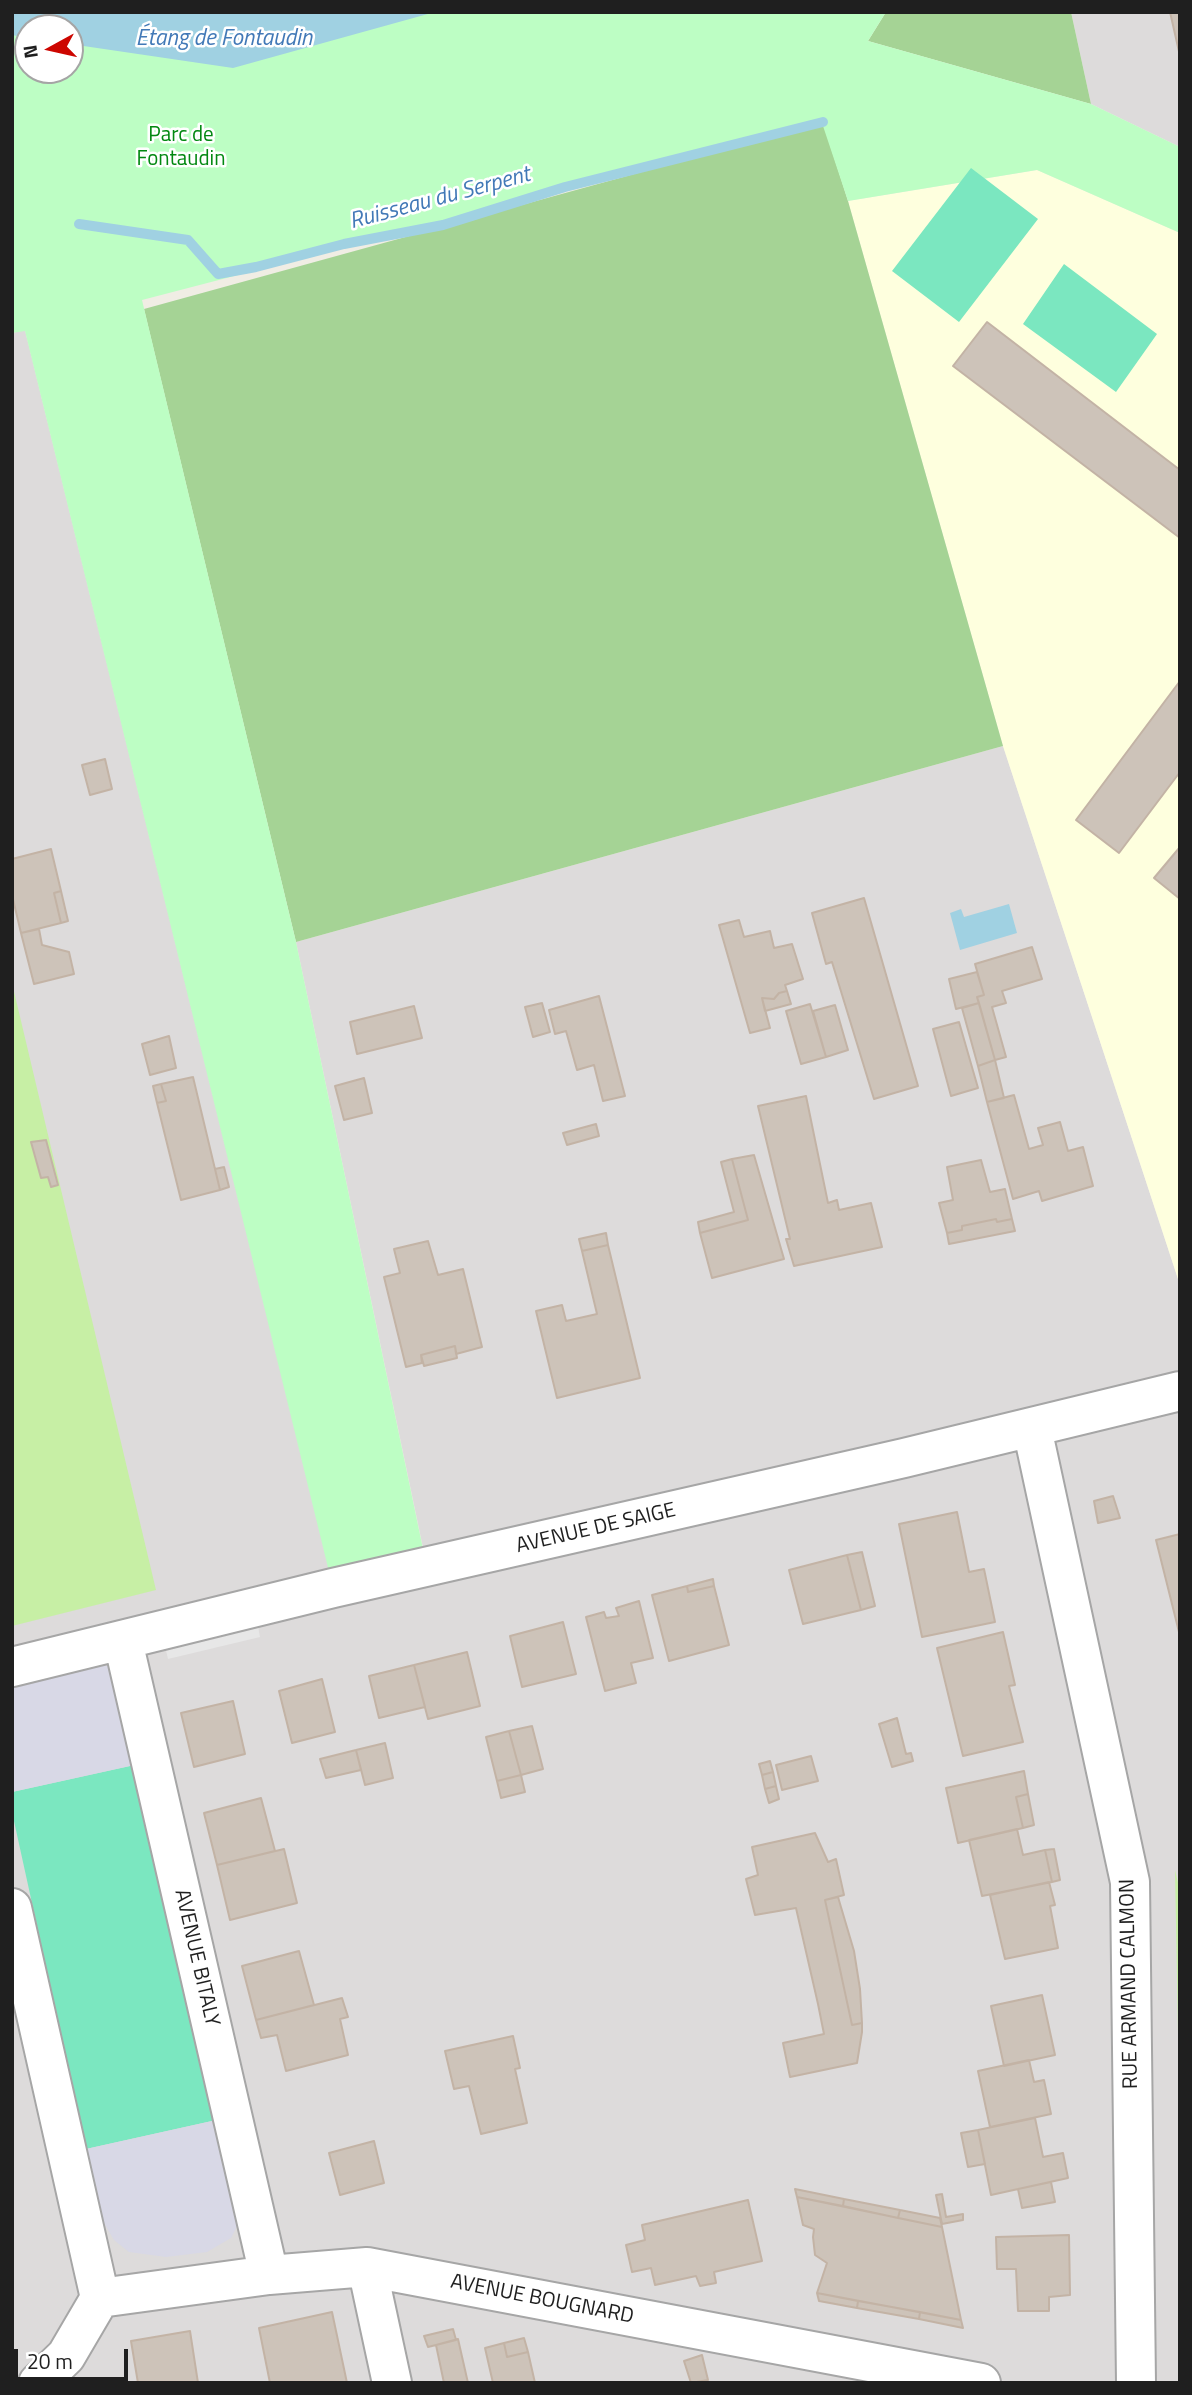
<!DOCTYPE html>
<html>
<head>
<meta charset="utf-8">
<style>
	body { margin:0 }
	#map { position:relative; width:1192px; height:2395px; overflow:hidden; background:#f0ede4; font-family:"Titillium Web",sans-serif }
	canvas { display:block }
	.frame { position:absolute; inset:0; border:14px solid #1f1f1f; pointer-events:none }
	.north { position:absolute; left:14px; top:14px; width:70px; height:70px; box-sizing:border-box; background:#fff; border:2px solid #a5a5a5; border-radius:50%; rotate:262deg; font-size:19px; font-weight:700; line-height:28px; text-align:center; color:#1f1f1f }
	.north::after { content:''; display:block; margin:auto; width:24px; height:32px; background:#cd0600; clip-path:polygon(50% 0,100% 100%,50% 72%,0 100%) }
	.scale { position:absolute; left:14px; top:2349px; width:114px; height:32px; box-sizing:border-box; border:4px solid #1f1f1f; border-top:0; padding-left:9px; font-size:21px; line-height:24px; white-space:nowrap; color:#1f1f1f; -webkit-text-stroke:5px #fff; paint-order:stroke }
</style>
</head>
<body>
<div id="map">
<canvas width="1192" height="2395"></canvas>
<div class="frame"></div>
<div class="north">N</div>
<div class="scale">20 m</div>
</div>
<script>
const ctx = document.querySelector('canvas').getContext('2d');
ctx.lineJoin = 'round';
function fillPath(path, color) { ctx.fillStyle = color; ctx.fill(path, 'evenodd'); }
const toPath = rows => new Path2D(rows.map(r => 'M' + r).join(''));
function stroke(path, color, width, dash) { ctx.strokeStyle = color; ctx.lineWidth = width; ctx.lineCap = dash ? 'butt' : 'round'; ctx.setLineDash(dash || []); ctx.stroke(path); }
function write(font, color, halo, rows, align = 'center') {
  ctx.font = font + ' "Titillium Web",sans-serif'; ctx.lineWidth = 5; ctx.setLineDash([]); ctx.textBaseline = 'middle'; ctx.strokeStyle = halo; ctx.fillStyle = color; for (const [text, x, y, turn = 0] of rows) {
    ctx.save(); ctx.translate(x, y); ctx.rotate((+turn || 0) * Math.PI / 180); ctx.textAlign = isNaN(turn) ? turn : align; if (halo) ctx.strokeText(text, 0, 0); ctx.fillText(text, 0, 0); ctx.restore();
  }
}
const residential = toPath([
	[1071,12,1180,12,1180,147,1091,104],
	[25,330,334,1588,427,1567,296,942,1003,746,1180,1285,1180,2383,12,2383,12,333]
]);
const education = toPath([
	[1037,170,1180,233,1180,1285,1003,746,848,201]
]);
const grass = toPath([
	[12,983,156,1590,12,1626],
	[1175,1870,1180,1891,1180,2142]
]);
const forest = toPath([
	[886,12,1071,12,1091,104,868,41],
	[823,122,848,201,1003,746,296,942,144,309]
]);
const park = toPath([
	[12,12,886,12,868,41,1091,104,1180,147,1180,233,1037,170,848,201,822,123,142,300,296,942,427,1568,333,1588,25,331,12,333],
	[28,28,70,28,70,70,28,70]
]);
const pitch = toPath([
	[971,168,1038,219,959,322,892,271],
	[1064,264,1157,334,1116,392,1023,324],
	[139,1764,221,2119,86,2149,12,1812,12,1792]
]);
const parking = toPath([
	[258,1626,260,1637,168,1659,165,1646]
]);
const plaza = toPath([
	[84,1664,108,1666,112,1672,139,1764,12,1792,12,1683],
	[221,2119,239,2222,231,2238,207,2252,166,2257,129,2252,114,2240,104,2223,86,2149]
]);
const water = toPath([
	[12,12,435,12,233,68,70,44,70,28,28,28,28,38,12,35],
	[1009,904,1017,933,960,950,950,913,961,909,964,917]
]);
const stream = toPath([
	[79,224,188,240,218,274,256,267,344,244,443,225,565,187,823,122]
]);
const building = toPath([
	[1170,12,1180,12,1180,56,1170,12],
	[987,322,1180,470,1180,538,953,366,987,322],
	[1180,681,1180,772,1119,853,1076,820,1180,681],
	[105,759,112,789,90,795,82,765,105,759],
	[1180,847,1180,899,1154,878,1180,847],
	[51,849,61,891,54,893,61,923,21,933,12,895,12,859,51,849],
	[61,891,68,921,61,923,54,893,61,891],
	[864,898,918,1086,874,1099,832,962,826,964,812,913,864,898],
	[739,920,744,937,770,931,774,948,792,944,803,979,785,985,787,991,779,993,774,999,762,998,770,1028,750,1033,719,925,739,920],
	[39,929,42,945,69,952,74,974,34,984,21,933,39,929],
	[1032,947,1042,979,1002,991,1006,1003,992,1007,1006,1057,995,1060,977,997,984,995,975,964,1032,947],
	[977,972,984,995,977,997,979,1003,956,1009,949,979,977,972],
	[787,991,791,1004,765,1011,762,998,774,999,779,993,787,991],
	[599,996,625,1096,603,1101,594,1065,577,1070,566,1031,555,1034,549,1010,599,996],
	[542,1003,550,1032,533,1037,525,1007,542,1003],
	[979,1003,995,1060,978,1066,962,1008,979,1003],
	[810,1004,826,1057,801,1064,786,1011,810,1004],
	[835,1005,848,1050,826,1057,813,1011,835,1005],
	[414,1006,422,1038,357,1054,350,1022,414,1006],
	[959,1022,978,1088,951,1096,933,1029,959,1022],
	[169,1036,176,1068,150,1075,142,1044,169,1036],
	[995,1060,1004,1098,987,1102,978,1066,995,1060],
	[193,1077,220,1190,181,1200,157,1103,166,1101,161,1084,193,1077],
	[364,1078,372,1113,344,1120,335,1086,364,1078],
	[161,1084,166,1101,157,1103,153,1086,161,1084],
	[1014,1095,1029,1149,1043,1145,1038,1128,1060,1122,1068,1151,1083,1147,1093,1186,1042,1201,1039,1191,1013,1199,987,1102,1014,1095],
	[806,1096,828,1203,837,1200,839,1210,871,1203,882,1247,794,1266,786,1239,790,1239,758,1106,806,1096],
	[596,1124,599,1136,567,1145,563,1133,596,1124],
	[46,1140,58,1185,51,1187,48,1177,41,1178,31,1142,46,1140],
	[754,1155,784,1259,712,1278,700,1233,748,1220,732,1159,754,1155],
	[732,1159,748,1220,700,1233,698,1222,734,1212,721,1162,732,1159],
	[981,1160,990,1192,1005,1189,1012,1219,997,1222,996,1219,962,1226,962,1230,947,1233,939,1203,953,1200,947,1167,981,1160],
	[224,1167,229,1187,220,1190,215,1169,224,1167],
	[996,1219,997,1222,1012,1219,1015,1231,949,1244,947,1233,962,1230,962,1226,996,1219],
	[606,1233,608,1245,582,1251,579,1239,606,1233],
	[428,1241,438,1275,463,1269,482,1347,456,1354,455,1346,421,1355,422,1363,406,1367,384,1277,400,1273,394,1249,428,1241],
	[608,1245,640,1378,557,1398,536,1311,562,1305,566,1321,597,1314,582,1251,608,1245],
	[455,1346,457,1358,424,1366,421,1355,455,1346],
	[1113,1496,1120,1518,1098,1523,1094,1501,1113,1496],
	[957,1512,969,1572,984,1569,995,1622,922,1637,899,1524,957,1512],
	[1180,1534,1180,1636,1156,1540,1180,1534],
	[862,1552,875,1606,861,1610,847,1555,862,1552],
	[847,1555,861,1610,803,1624,789,1570,847,1555],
	[713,1579,714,1586,688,1592,687,1586,713,1579],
	[687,1586,688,1592,714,1586,729,1645,669,1661,652,1595,687,1586],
	[639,1601,653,1658,631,1663,636,1683,605,1691,586,1617,604,1612,606,1618,619,1616,616,1608,639,1601],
	[563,1622,576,1674,522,1687,510,1636,563,1622],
	[1003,1632,1015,1685,1009,1686,1023,1742,963,1756,937,1648,1003,1632],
	[467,1652,480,1706,428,1719,414,1665,467,1652],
	[414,1665,425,1707,379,1718,369,1676,414,1665],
	[322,1679,335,1732,292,1743,279,1691,322,1679],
	[233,1701,245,1754,194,1767,181,1713,233,1701],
	[897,1718,906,1754,911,1753,913,1761,892,1767,879,1724,897,1718],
	[532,1726,543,1769,521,1775,509,1731,532,1726],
	[509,1731,521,1775,497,1781,486,1737,509,1731],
	[385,1743,393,1778,365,1785,356,1750,385,1743],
	[356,1750,361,1770,326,1778,320,1759,356,1750],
	[811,1756,818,1781,782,1790,776,1765,811,1756],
	[770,1761,773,1772,762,1775,759,1764,770,1761],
	[1024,1771,1028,1794,1016,1797,1023,1828,958,1843,946,1788,1024,1771],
	[773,1772,776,1786,765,1789,762,1775,773,1772],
	[521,1775,525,1792,501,1798,497,1781,521,1775],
	[776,1786,779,1799,769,1803,765,1789,776,1786],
	[1028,1794,1034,1825,1023,1828,1016,1797,1028,1794],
	[261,1798,275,1851,217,1865,204,1813,261,1798],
	[1017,1829,1023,1855,1045,1850,1052,1882,982,1896,969,1840,1017,1829],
	[815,1833,828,1862,836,1859,844,1895,825,1900,852,2025,862,2023,862,2032,857,2063,790,2077,783,2043,824,2034,818,2004,796,1908,755,1915,746,1879,758,1875,752,1847,815,1833],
	[284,1849,297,1903,230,1920,217,1865,284,1849],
	[1054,1849,1060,1880,1052,1882,1045,1850,1054,1849],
	[1049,1882,1055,1905,1050,1906,1058,1948,1005,1959,990,1895,1049,1882],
	[838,1897,854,1951,860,1989,862,2023,852,2025,825,1900,838,1897],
	[299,1951,314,2005,256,2020,242,1966,299,1951],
	[1042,1995,1055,2055,1004,2066,991,2006,1042,1995],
	[342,1998,348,2017,340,2019,348,2055,286,2071,277,2035,261,2038,256,2020,342,1998],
	[513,2036,520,2068,515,2069,527,2123,481,2134,469,2086,454,2089,445,2051,513,2036],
	[1029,2060,1034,2082,1044,2080,1051,2114,990,2127,978,2071,1029,2060],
	[1035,2118,1043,2157,1063,2153,1068,2178,991,2195,978,2130,1035,2118],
	[978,2130,985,2164,968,2167,961,2133,978,2130],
	[374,2141,384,2183,340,2195,329,2153,374,2141],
	[1051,2182,1055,2202,1022,2208,1018,2189,1051,2182],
	[795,2189,844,2199,843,2206,797,2197,795,2189],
	[942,2194,946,2217,963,2214,963,2220,942,2224,936,2195,942,2194],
	[797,2197,942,2227,961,2320,817,2293,827,2263,815,2255,813,2237,814,2229,803,2225,797,2197],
	[844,2199,900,2210,898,2218,843,2206,844,2199],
	[748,2200,762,2261,714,2272,716,2283,700,2286,696,2276,655,2285,651,2268,632,2272,626,2245,645,2240,642,2225,748,2200],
	[900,2210,940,2218,942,2227,898,2218,900,2210],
	[1069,2235,1070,2295,1049,2297,1049,2311,1018,2311,1016,2269,997,2269,996,2237,1069,2235],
	[817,2293,858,2301,857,2308,819,2301,817,2293],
	[858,2301,920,2312,919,2319,857,2308,858,2301],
	[332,2312,347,2383,270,2383,259,2328,332,2312],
	[920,2312,961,2320,963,2328,919,2319,920,2312],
	[453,2329,456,2340,428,2347,424,2336,453,2329],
	[190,2331,198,2383,138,2383,131,2341,190,2331],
	[524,2338,528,2352,507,2357,504,2343,524,2338],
	[458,2339,468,2383,444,2383,436,2345,458,2339],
	[504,2343,507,2357,528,2352,535,2383,493,2383,485,2348,504,2343],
	[702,2355,708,2380,691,2383,684,2361,702,2355]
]);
const minor = toPath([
	[1032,1428,1130,1882,1136,2383],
	[123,1641,269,2275],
	[12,1667,333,1588,904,1458,1180,1391],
	[12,1908,100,2298],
	[367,2267,392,2383],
	[100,2298,269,2275,367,2267,981,2383],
	[38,2383,66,2356,100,2298]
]);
const parkNames = [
	["Parc de",181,136],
	["Fontaudin",181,160]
];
const streetNames = [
	["AVENUE DE SAIGE",596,1529,-13],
	["AVENUE BITALY",196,1958,77],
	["RUE ARMAND CALMON",1130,1984,-91],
	["AVENUE BOUGNARD",542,2300,11]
];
const waterNames = [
	["Étang de Fontaudin",224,39],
	["Ruisseau du Serpent",440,199,-15]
];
fillPath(residential, '#dddbdb');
fillPath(education, '#feffde');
fillPath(grass, '#c7efa5');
fillPath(forest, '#a5d395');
fillPath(park, '#bdfec4');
fillPath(pitch, '#7be7c0');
fillPath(parking, '#e7e7e7');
fillPath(plaza, '#d8d8e6');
fillPath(water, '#a0d1e2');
stroke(stream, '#a0d1e2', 10);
fillPath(building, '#cdc3b9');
stroke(building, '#c3b3a5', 2);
stroke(minor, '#a6a6a6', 42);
stroke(minor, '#fff', 38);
write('21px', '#028811', '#fff', parkNames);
write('21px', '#1f1f1f', '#fff', streetNames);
write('italic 23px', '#4279b7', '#fff', waterNames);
</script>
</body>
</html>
